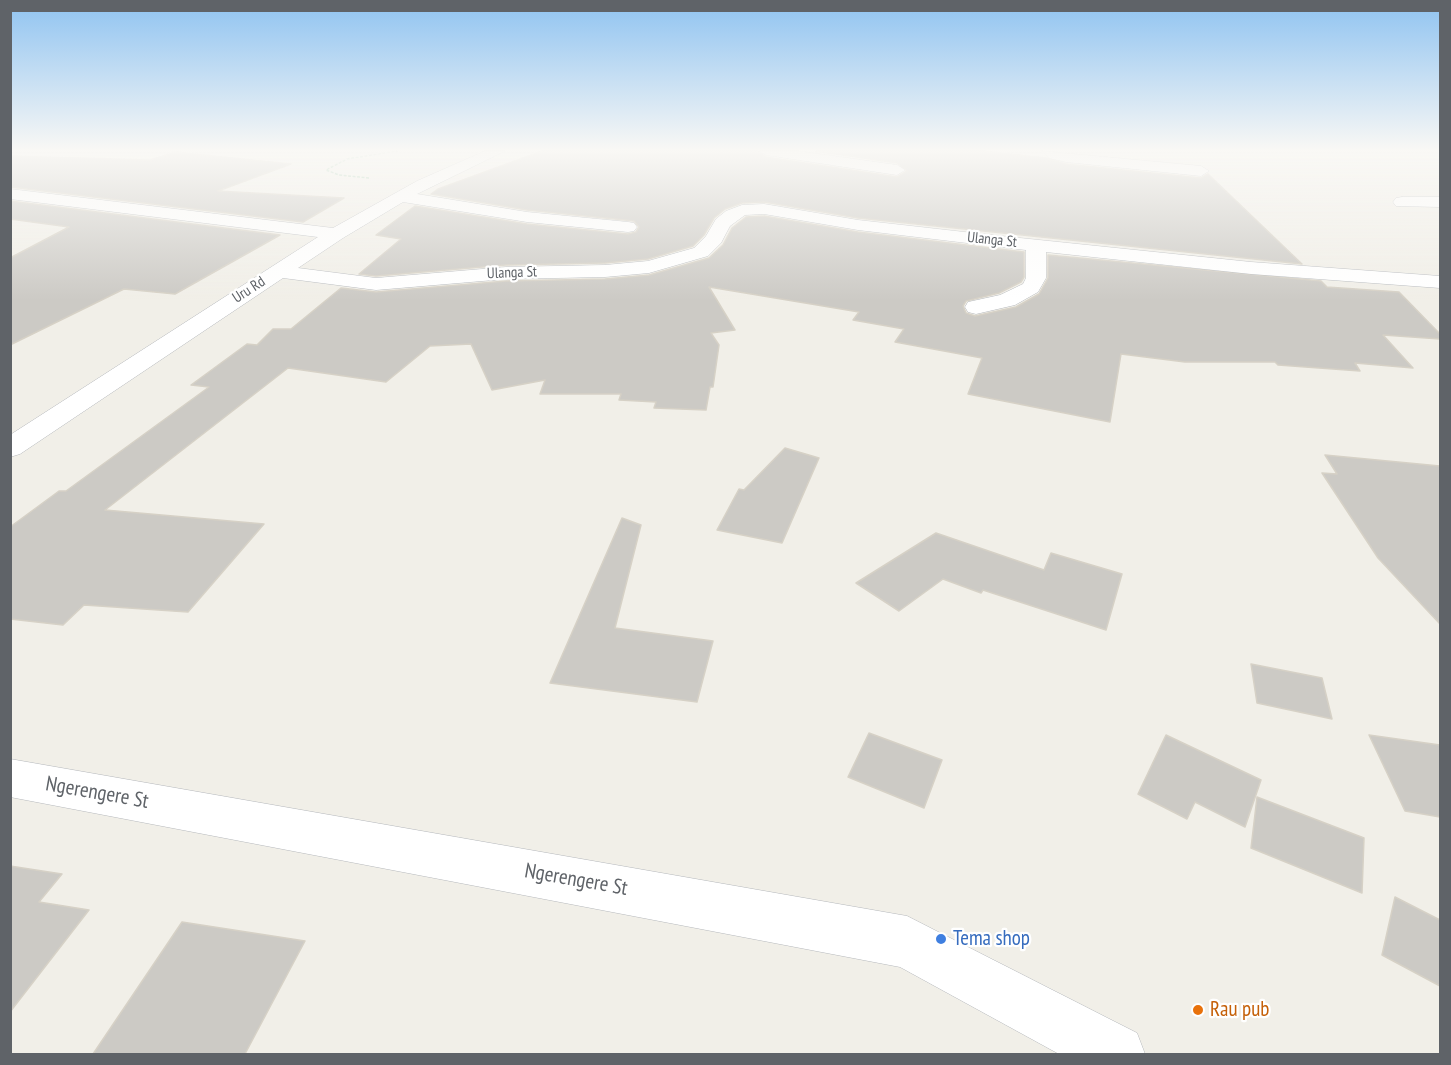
<!DOCTYPE html>
<html>
<head>
<meta charset="utf-8">
<style>
	body { margin:0 }
	#map { position:relative; width:1451px; height:1065px; overflow:hidden; background:#f1efe8; font-family:"PT Sans Narrow",sans-serif }
	canvas { display:block }
	.frame { position:absolute; inset:0; border:12px solid #5f6368; pointer-events:none }
</style>
</head>
<body>
<div id="map">
<canvas width="1451" height="1065"></canvas>
<div class="frame"></div>
</div>
<script>
const ctx = document.querySelector('canvas').getContext('2d');
ctx.lineJoin = 'round';
function fillPath(path, color) { ctx.fillStyle = color; ctx.fill(path, 'evenodd'); }
const toPath = rows => new Path2D(rows.map(r => 'M' + r).join(''));
function stroke(path, color, width, dash) { ctx.strokeStyle = color; ctx.lineWidth = width; ctx.lineCap = dash ? 'butt' : 'round'; ctx.setLineDash(dash || []); ctx.stroke(path); }
function write(font, color, halo, rows, align = 'center') {
  ctx.font = font + ' "PT Sans Narrow",sans-serif'; ctx.lineWidth = 4.5; ctx.setLineDash([]); ctx.textBaseline = 'middle'; ctx.strokeStyle = halo; ctx.fillStyle = color; for (const [text, x, y, turn = 0] of rows) {
    ctx.save(); ctx.translate(x, y); ctx.rotate((+turn || 0) * Math.PI / 180); ctx.textAlign = isNaN(turn) ? turn : align; if (halo) ctx.strokeText(text, 0, 0); ctx.fillText(text, 0, 0); ctx.restore();
  }
}
const building = toPath([
	[542,151,757,151,766,157,897,177,907,171,897,163,816,151,983,151,1046,158,1066,164,1201,178,1208,174,1302,264,858,218,764,202,742,203,725,209,714,218,704,235,693,246,648,259,605,263,506,265,376,276,359,274,401,239,376,235,415,206,527,224,628,234,636,232,639,227,634,221,527,210,431,194,438,189,542,151],
	[175,152,291,164,218,191,344,198,303,222,10,187,10,156,150,160,175,152],
	[10,201,280,235,175,294,124,289,10,345,10,258,69,227,10,219,10,201],
	[764,216,858,232,1024,252,1024,277,1021,282,999,293,966,301,963,306,966,313,975,316,1016,307,1039,294,1048,278,1048,255,1321,281,1327,287,1399,292,1440,334,1440,339,1383,335,1413,368,1355,363,1360,371,1278,365,1275,362,1185,362,1121,354,1110,422,968,394,982,358,895,342,904,329,853,320,859,312,709,287,735,330,711,333,719,345,713,387,710,387,706,410,654,408,656,402,619,400,621,394,540,394,545,380,492,390,471,344,430,346,386,382,288,368,105,510,264,524,188,612,84,605,63,625,10,619,10,527,59,491,66,491,209,387,191,385,247,344,257,345,273,329,291,329,341,288,376,292,506,281,605,279,649,275,709,258,723,245,732,228,746,217,764,216],
	[785,448,819,458,782,543,717,530,739,489,744,490,785,448],
	[1325,455,1440,466,1440,624,1378,558,1322,473,1337,474,1325,455],
	[622,518,641,525,615,628,713,641,697,702,550,683,622,518],
	[936,533,1044,570,1051,553,1122,574,1106,630,983,590,981,593,943,579,899,611,856,583,936,533],
	[1251,664,1322,678,1332,719,1257,703,1251,664],
	[869,733,942,760,924,808,848,777,869,733],
	[1166,735,1261,780,1245,827,1195,802,1187,819,1138,794,1166,735],
	[1369,735,1440,745,1440,817,1405,811,1369,735],
	[1257,797,1364,838,1362,893,1251,848,1257,797],
	[10,866,62,874,39,902,89,910,10,1012,10,866],
	[1395,897,1440,920,1440,986,1382,955,1395,897],
	[182,922,305,941,245,1054,93,1054,182,922]
]);
const path = toPath([
	[369,178,339,175,326,170,347,159,397,151]
]);
const minor = toPath([
	[485,151,505,151,417,194,527,212,628,222,634,223,637,227,634,231,628,232,527,222,403,202,343,238,298,268,376,278,506,267,605,265,648,261,694,248,706,236,716,219,726,211,742,205,764,204,858,220,991,235,1251,262,1440,276,1440,288,1251,274,1046,252,1046,278,1038,292,1015,305,976,314,968,312,965,307,968,302,1000,295,1023,284,1026,278,1026,250,858,230,764,214,745,215,730,226,721,243,708,256,649,273,605,277,506,279,376,290,283,278,20,454,10,457,10,435,318,237,10,199,10,189,333,228,417,181,485,151],
	[759,151,798,151,897,165,905,170,897,175,766,155,759,151],
	[1042,151,1201,166,1209,171,1201,176,1066,162,1049,158,1042,151],
	[1402,197,1440,197,1440,207,1396,206,1393,202,1396,198,1402,197],
	[10,759,907,916,1137,1033,1145,1054,1059,1054,900,967,10,797,10,759]
]);
const markers = [
	[941,939,6,"#3f7fe0"],
	[1198,1010,6,"#e8710a"]
];
const farStreetnames = [
	["Ulanga St",992,240,6],
	["Ulanga St",512,273,-2],
	["Uru Rd",249,290,-33]
];
const nearStreetnames = [
	["Ngerengere St",97,793,10],
	["Ngerengere St",576,880,10]
];
const nearShopnames = [
	["Tema shop",953,939]
];
const nearFoodnames = [
	["Rau pub",1210,1010]
];
fillPath(building, '#cccac5');
stroke(building, '#d6d1c6', 1.5);
stroke(minor, '#b5b8bc', 1);
stroke(path, '#9cc7a9', 1.5, [3, 1.5]);
fillPath(minor, '#fff');
const sky = ctx.createLinearGradient(0, 0, 0, 300);
sky.addColorStop(0, '#8fc3f1');
sky.addColorStop(0.5, '#f9f8f5');
sky.addColorStop(1, '#f9f8f500');
ctx.fillStyle = sky;
ctx.fillRect(0, 0, 1451, 300);
for (const [x, y, r, color] of markers) { const dot = new Path2D(); dot.arc(x, y, r, 0, 2 * Math.PI); ctx.fillStyle = color; ctx.fill(dot); stroke(dot, '#fff', 2); }
write('15px', '#5f6368', '#fff', farStreetnames);
write('21px', '#5f6368', '#fff', nearStreetnames);
write('21px', '#366cbe', '#fff', nearShopnames, 'left');
write('21px', '#c56008', '#fff', nearFoodnames, 'left');
</script>
</body>
</html>
